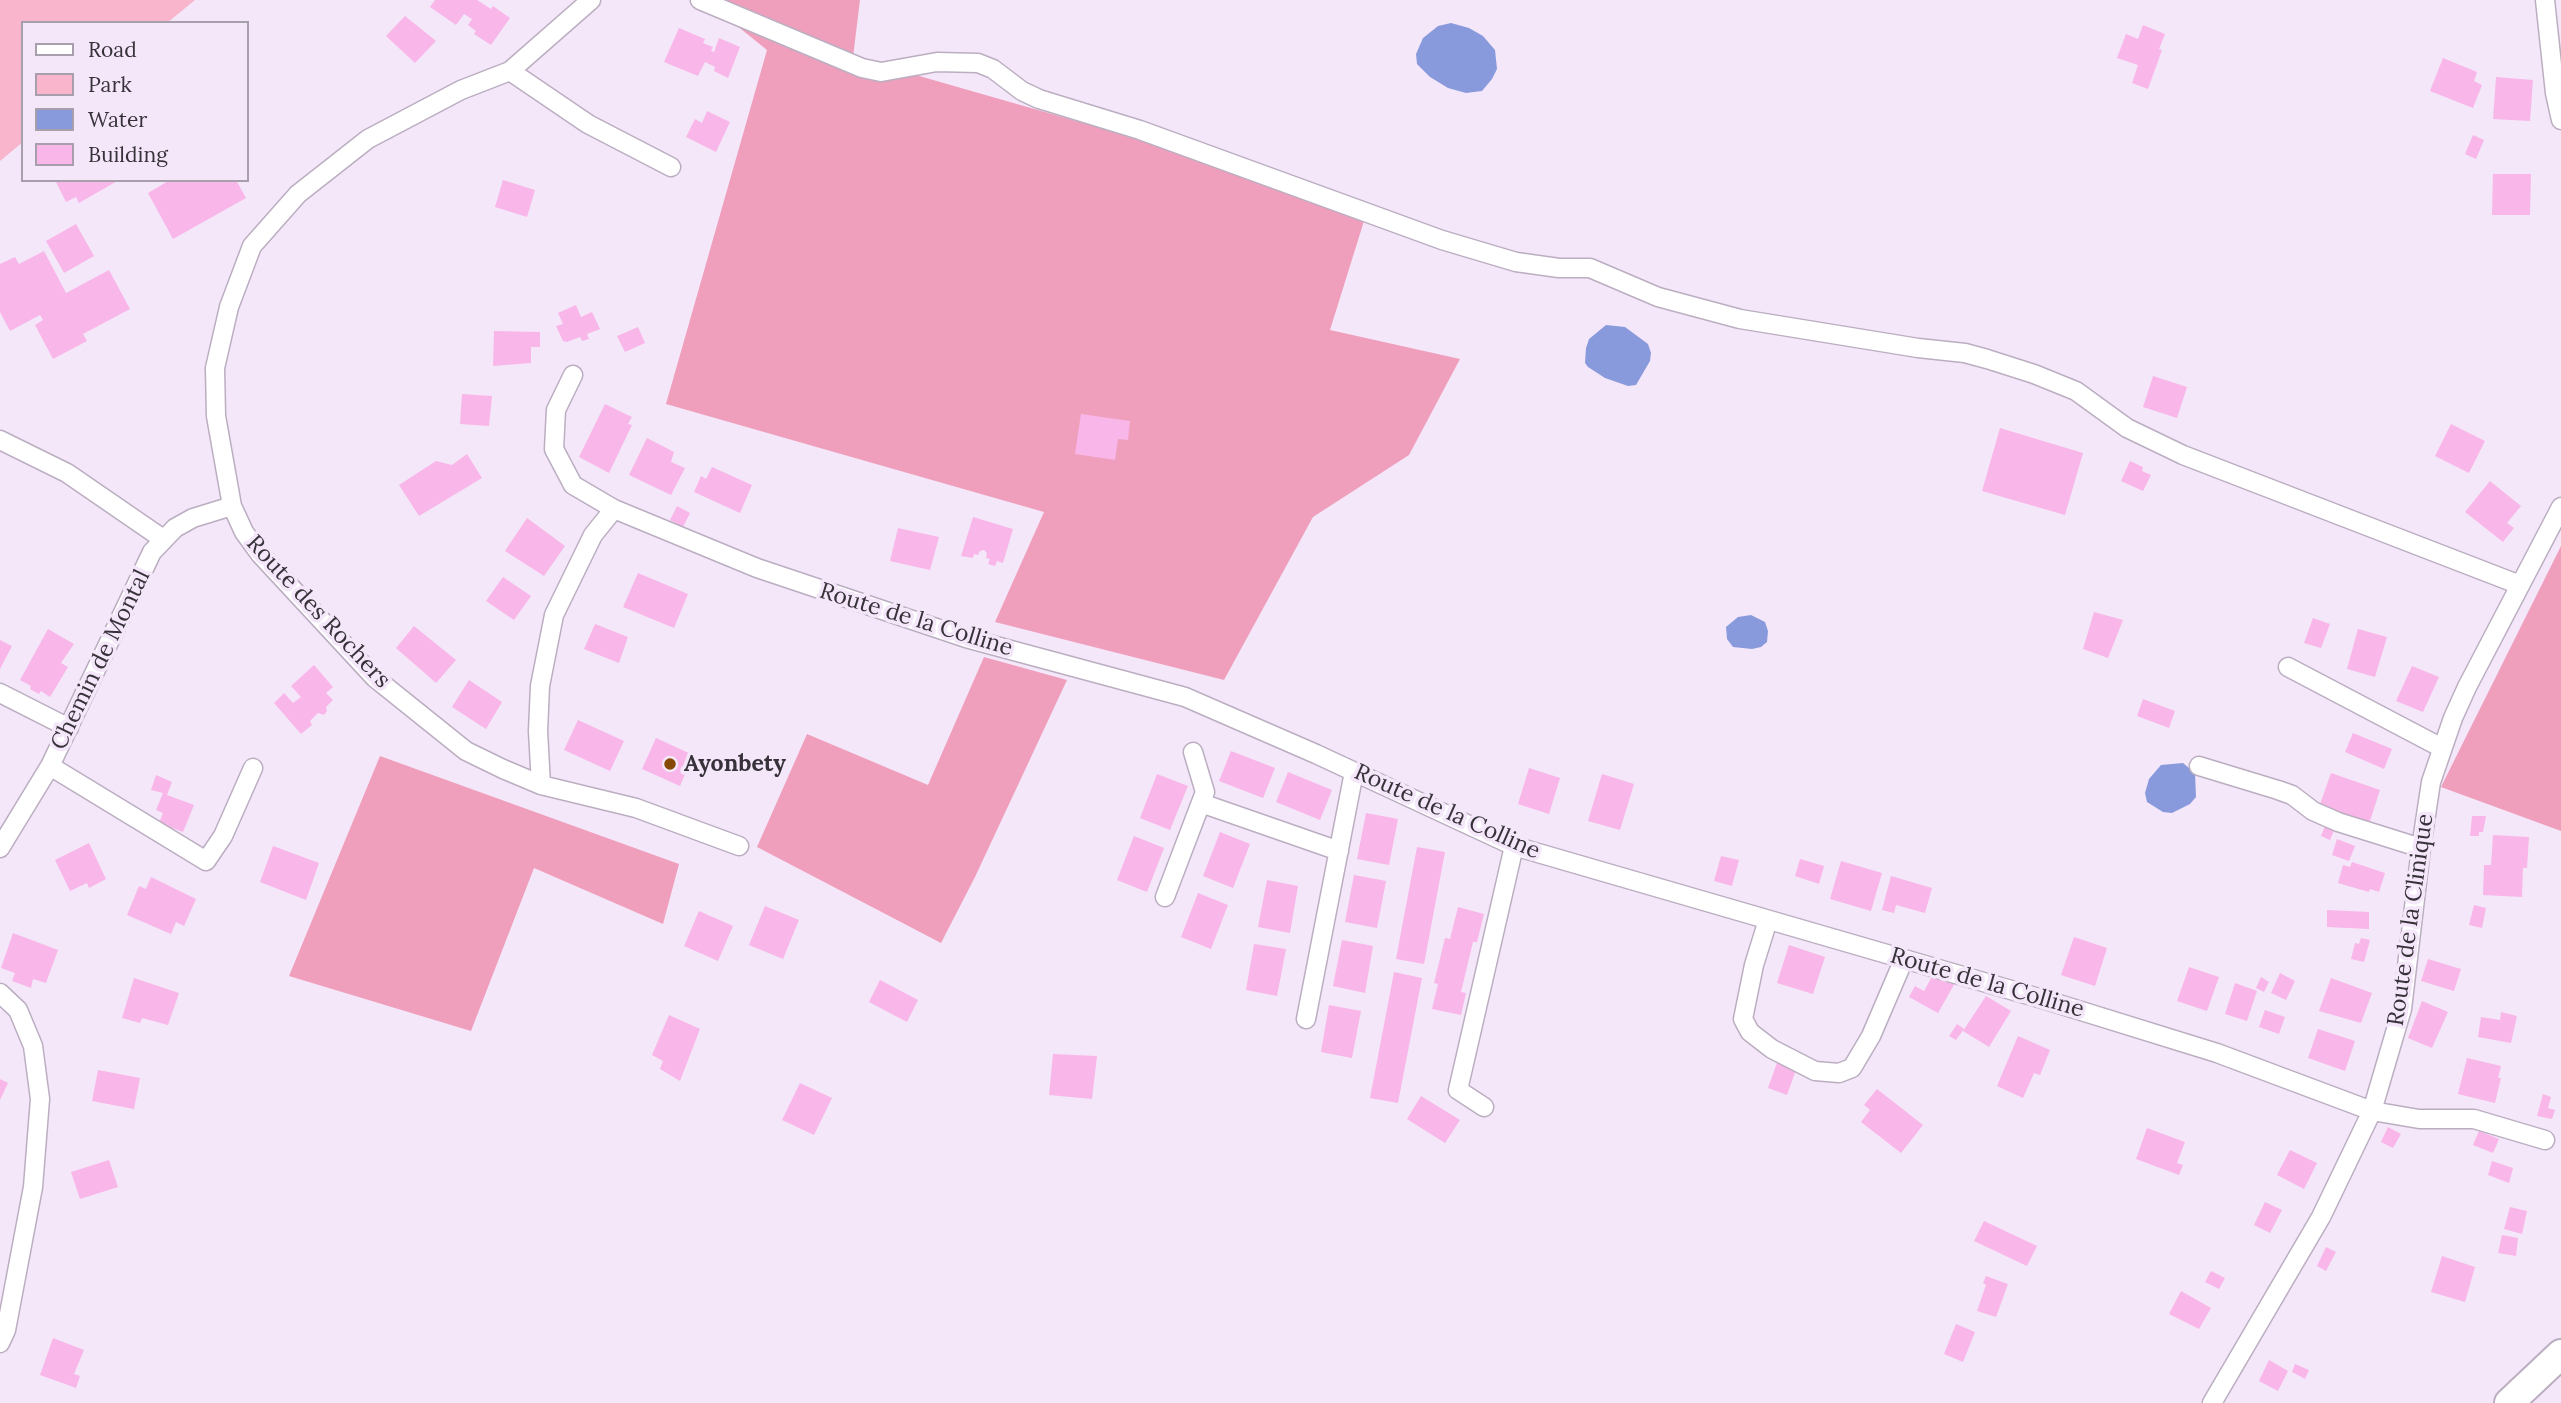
<!DOCTYPE html>
<html>
<head>
<meta charset="utf-8">
<style>
	body { margin:0 }
	#map { position:relative; width:2561px; height:1403px; overflow:hidden; background:#f4e7fa; font-family:Lora,serif }
	canvas { display:block }
	.legend { position:absolute; left:21px; top:21px; width:228px; height:161px; box-sizing:border-box; background:#f4e7fa; border:2px solid #a89fad; margin:0; padding:9px 12px; list-style:none; font-size:21px; color:#373239 }
	.legend li { display:flex; align-items:center; gap:14px; height:35px }
	.legend b { width:35px; border:2px solid #a89fad }
</style>
</head>
<body>
<div id="map">
<canvas width="2561" height="1403"></canvas>
<ul class="legend">
<li><b style="height:9px;background:#fff"></b>Road</li>
<li><b style="height:19px;background:#f8b5cc"></b>Park</li>
<li><b style="height:19px;background:#899adc"></b>Water</li>
<li><b style="height:19px;background:#f9b6e8"></b>Building</li>
</ul>
</div>
<script>
const ctx = document.querySelector('canvas').getContext('2d');
ctx.lineJoin = 'round';
function fillPath(path, color) { ctx.fillStyle = color; ctx.fill(path, 'evenodd'); }
const toPath = rows => new Path2D(rows.map(r => 'M' + r).join(''));
function stroke(path, color, width, dash) { ctx.strokeStyle = color; ctx.lineWidth = width; ctx.lineCap = dash ? 'butt' : 'round'; ctx.setLineDash(dash || []); ctx.stroke(path); }
function write(font, color, halo, rows, align = 'center') {
  ctx.font = font + ' Lora,serif'; ctx.lineWidth = 7; ctx.setLineDash([]); ctx.textBaseline = 'middle'; ctx.strokeStyle = halo; ctx.fillStyle = color; for (const [text, x, y, turn = 0] of rows) {
    ctx.save(); ctx.translate(x, y); ctx.rotate((+turn || 0) * Math.PI / 180); ctx.textAlign = isNaN(turn) ? turn : align; if (halo) ctx.strokeText(text, 0, 0); ctx.fillText(text, 0, 0); ctx.restore();
  }
}
const green = toPath([
	[0,0,195,0,167,23,23,23,23,142,0,161]
]);
const forest = toPath([
	[705,0,860,0,853,57,1369,205,1330,330,1460,359,1409,455,1313,517,1224,680,995,622,1044,512,666,404,767,50],
	[2561,546,2561,831,2441,787],
	[984,657,1067,680,975,877,941,943,757,847,807,734,928,785],
	[380,756,679,864,663,924,534,868,471,1031,289,976]
]);
const water = toPath([
	[1451,23,1469,28,1483,36,1495,50,1497,69,1492,79,1482,91,1466,93,1448,88,1430,77,1417,64,1416,54,1423,38,1438,26],
	[1606,325,1625,327,1648,344,1651,353,1650,361,1636,385,1628,386,1605,378,1588,367,1585,363,1586,348,1589,339],
	[1751,615,1765,622,1768,631,1767,642,1761,647,1752,649,1733,647,1727,639,1726,627,1738,617],
	[2183,763,2195,773,2196,797,2190,804,2172,813,2163,812,2147,802,2145,793,2149,779,2161,765]
]);
const building = toPath([
	[435,0,477,0,491,9,493,6,510,18,491,45,474,34,476,31,468,25,472,19,464,14,456,25,430,7],
	[405,16,436,41,415,63,386,36],
	[2143,25,2165,34,2159,49,2162,50,2148,89,2132,83,2138,65,2117,58,2126,34,2138,39],
	[679,28,705,39,703,43,713,47,711,51,714,52,719,38,740,47,728,78,714,71,715,67,705,62,698,76,664,62],
	[2443,58,2477,72,2474,81,2482,85,2473,108,2430,91],
	[2496,77,2533,80,2530,121,2493,119],
	[707,111,730,122,716,152,686,137,695,119,702,123],
	[2473,135,2484,140,2476,159,2465,154],
	[2493,174,2531,174,2530,215,2492,215],
	[55,180,119,180,79,203,76,197,66,202],
	[170,180,236,180,246,198,173,239,148,193],
	[503,180,535,190,527,217,495,207],
	[76,224,94,256,64,273,46,241],
	[44,251,66,293,109,270,130,309,83,334,87,341,53,359,35,325,43,320,40,315,10,331,0,312,0,264,15,257,19,264],
	[576,305,581,317,592,312,600,329,587,334,589,339,582,341,580,337,567,342,563,341,556,326,563,324,558,313],
	[638,327,645,343,625,352,617,336],
	[494,331,540,332,540,347,531,347,531,363,493,366],
	[2153,376,2187,387,2177,418,2143,407],
	[462,394,492,396,489,426,460,424],
	[605,404,632,417,628,424,632,425,609,473,579,457],
	[1081,414,1130,421,1128,440,1118,439,1115,460,1075,454],
	[2451,424,2485,441,2469,473,2435,456],
	[2000,428,2083,453,2065,515,1982,491],
	[647,438,674,452,671,462,685,468,671,495,629,475],
	[467,454,482,478,419,516,399,485,436,461,452,465],
	[2130,461,2143,467,2142,471,2151,475,2143,491,2121,481],
	[712,467,752,485,740,513,694,492,701,476,706,479],
	[2490,481,2521,506,2507,523,2514,528,2503,542,2465,512],
	[677,506,690,513,683,527,670,520],
	[973,517,1013,529,1003,563,997,561,995,566,988,564,990,559,986,558,987,553,984,550,980,551,978,555,974,554,973,558,961,556],
	[527,518,565,546,544,576,505,551],
	[898,528,939,537,930,570,890,561],
	[638,573,688,594,674,628,623,607],
	[503,577,531,596,514,620,486,601],
	[2094,612,2123,620,2108,658,2083,649],
	[2313,618,2330,624,2321,648,2304,643],
	[595,624,628,637,619,663,584,649],
	[414,626,456,660,436,683,396,648],
	[48,629,74,644,61,663,68,667,50,697,41,691,39,694,30,689,31,686,20,680],
	[2358,629,2387,637,2375,677,2347,669],
	[0,640,12,646,0,669],
	[314,665,333,687,326,693,333,700,326,707,327,711,324,715,318,713,310,721,312,725,301,734,274,703,284,693,293,703,301,697,291,686],
	[2412,666,2439,677,2423,712,2396,701],
	[469,680,502,702,486,729,452,707],
	[2143,699,2175,711,2169,728,2137,716],
	[578,720,624,741,610,771,564,750],
	[2353,733,2392,749,2384,769,2345,752],
	[656,738,693,755,680,786,642,769],
	[1231,751,1275,768,1263,798,1219,781],
	[1529,768,1560,778,1549,814,1518,804],
	[1288,772,1332,790,1320,820,1276,802],
	[2331,773,2380,790,2369,824,2319,807],
	[1157,774,1188,786,1170,830,1140,818],
	[1602,774,1634,784,1620,830,1588,821],
	[156,775,172,782,167,795,194,805,183,832,159,823,163,813,156,810,163,793,151,790],
	[1366,813,1398,819,1389,865,1357,859],
	[2472,816,2486,816,2483,832,2479,832,2479,836,2470,836],
	[2326,824,2335,828,2330,840,2321,836],
	[1220,832,1250,844,1233,888,1203,876],
	[2493,835,2529,837,2527,868,2523,868,2522,897,2483,895,2484,865,2491,865],
	[1134,836,1164,848,1147,892,1117,880],
	[2337,839,2355,846,2349,861,2332,855],
	[89,843,106,879,89,888,87,883,70,891,55,860],
	[273,846,319,863,306,900,260,882],
	[1417,847,1445,852,1424,964,1396,959],
	[1721,856,1739,860,1732,886,1714,881],
	[1800,859,1824,866,1819,884,1795,876],
	[1841,861,1882,873,1871,911,1830,899],
	[2352,862,2385,873,2379,892,2370,889,2369,892,2338,883,2343,865,2350,867],
	[1354,875,1386,881,1377,928,1345,922],
	[1891,876,1932,888,1925,913,1896,905,1894,913,1882,910],
	[151,877,196,899,184,926,176,922,171,934,127,915,139,886,146,889],
	[1267,880,1298,886,1290,933,1258,927],
	[1198,893,1228,905,1211,949,1181,937],
	[2474,905,2486,908,2482,928,2469,925],
	[765,906,799,920,783,959,749,945],
	[1458,907,1484,914,1477,942,1473,942,1461,992,1466,993,1461,1015,1432,1009,1438,984,1434,983,1445,938,1450,939],
	[2327,910,2369,912,2369,929,2327,927],
	[699,911,733,926,718,961,684,946],
	[13,933,58,950,46,983,33,979,31,988,12,981,15,973,1,968],
	[2074,937,2107,948,2095,986,2061,975],
	[2361,938,2370,940,2364,962,2351,959,2355,943,2359,944],
	[1342,940,1373,946,1365,993,1333,986],
	[1254,944,1286,949,1277,996,1246,990],
	[1789,945,1825,957,1813,994,1777,983],
	[2428,959,2461,969,2454,991,2421,981],
	[2189,967,2219,977,2207,1011,2177,1001],
	[1394,972,1422,978,1398,1103,1370,1098],
	[1934,973,1955,983,1938,1013,1909,997,1915,986,1924,991],
	[2280,973,2295,981,2286,1000,2271,993],
	[2261,977,2269,982,2264,992,2256,988],
	[134,978,179,993,168,1025,142,1018,140,1023,122,1018],
	[2331,978,2372,993,2361,1023,2319,1011],
	[880,980,918,1000,907,1022,869,1002],
	[2235,983,2257,991,2247,1021,2225,1014],
	[1986,996,2011,1011,1989,1047,1963,1031],
	[2422,1001,2448,1012,2432,1048,2408,1038],
	[1329,1005,1361,1011,1352,1058,1321,1052],
	[2265,1010,2285,1017,2279,1034,2259,1027],
	[2501,1012,2517,1016,2511,1043,2478,1037,2481,1017,2500,1020],
	[669,1015,700,1029,680,1081,660,1069,663,1061,652,1055],
	[1957,1024,1964,1029,1956,1040,1949,1036],
	[2318,1029,2355,1041,2345,1071,2308,1058],
	[2018,1036,2050,1050,2040,1075,2034,1073,2023,1098,1997,1086],
	[1053,1054,1097,1056,1092,1099,1049,1095],
	[2467,1058,2501,1066,2498,1078,2501,1078,2495,1103,2458,1094],
	[1778,1060,1797,1067,1787,1095,1768,1088],
	[98,1070,140,1078,134,1109,92,1101],
	[0,1079,8,1083,0,1100],
	[800,1083,832,1098,814,1135,782,1120],
	[1877,1089,1923,1125,1901,1153,1861,1122,1870,1110,1864,1105],
	[2543,1094,2551,1097,2548,1108,2555,1110,2552,1119,2537,1116],
	[1421,1096,1460,1120,1445,1143,1407,1119],
	[2388,1127,2401,1134,2393,1148,2381,1142],
	[2147,1128,2185,1142,2177,1163,2183,1165,2179,1175,2136,1159],
	[2479,1131,2499,1139,2493,1153,2473,1145],
	[2290,1150,2317,1163,2304,1189,2277,1175],
	[109,1160,118,1187,80,1199,71,1172],
	[2492,1161,2513,1168,2509,1183,2488,1175],
	[2265,1202,2282,1210,2270,1233,2254,1225],
	[2510,1207,2527,1211,2522,1234,2504,1229],
	[1984,1221,2037,1246,2027,1266,1974,1241],
	[2502,1235,2518,1238,2516,1256,2498,1253],
	[2326,1247,2336,1252,2326,1271,2317,1266],
	[2442,1256,2475,1267,2465,1302,2431,1292],
	[2211,1271,2225,1278,2219,1289,2205,1282],
	[1986,1276,2008,1284,1996,1317,1977,1311,1986,1285,1983,1283],
	[2181,1291,2211,1308,2199,1329,2169,1314],
	[1956,1324,1975,1332,1963,1362,1944,1354],
	[53,1338,84,1350,74,1374,80,1376,76,1388,40,1375],
	[2269,1360,2288,1371,2278,1391,2259,1381],
	[2295,1364,2309,1370,2305,1379,2292,1372]
]);
const minor = toPath([
	[591,0,510,71,461,90,368,139,298,194,252,246,229,307,215,368,216,416,232,506,244,532,260,554,375,678,466,751,503,769,541,785,636,808,739,846],
	[700,0,862,68,881,72,937,62,978,63,993,69,1022,91,1039,99,1140,130,1442,240,1516,262,1559,268,1590,268,1658,297,1740,319,1918,348,1965,353,1987,359,2034,374,2076,391,2127,428,2183,455,2520,585],
	[2545,0,2555,93,2561,120],
	[510,71,588,124,671,167],
	[573,375,556,410,554,449,573,485,614,509,757,568,966,638,1185,697,1316,754,1514,846,2049,1001,2217,1053,2372,1111,2419,1119,2474,1119,2545,1140],
	[0,440,67,473,163,539],
	[2288,667,2442,748],
	[0,693,69,728],
	[50,766,206,861,223,836,253,768],
	[2199,766,2278,790,2292,795,2313,811,2338,822,2421,848],
	[541,785,538,731,540,686,554,615,593,535,614,509],
	[1201,803,1339,851],
	[0,848,50,766,152,552,175,528,193,518,232,506],
	[1165,897,1205,792,1193,752],
	[1768,920,1754,965,1743,1019,1750,1032,1772,1049,1815,1071,1839,1073,1852,1068,1871,1036,1904,959],
	[0,993,18,1010,33,1046,40,1099,33,1187,6,1330,0,1343],
	[1306,1019,1354,772],
	[1484,1107,1458,1090,1514,846],
	[2212,1403,2321,1217,2372,1111,2402,1009,2421,848,2431,782,2453,718,2467,687,2561,507]
]);
const primary = toPath([
	[2509,1403,2561,1354]
]);
const markers = [
	[670,764,7,"#854903"]
];
const streetNames = [
	["Route des Rochers",318,612,47],
	["Route de la Colline",916,620,17],
	["Chemin de Montal",101,660,-64],
	["Route de la Colline",1447,812,24],
	["Route de la Clinique",2411,920,-82],
	["Route de la Colline",1987,983,16]
];
const poiNames = [
	["Ayonbety",684,764]
];
fillPath(green, '#f8b5cc');
fillPath(forest, '#ef9fbb');
fillPath(water, '#899adc');
fillPath(building, '#f9b6e8');
stroke(minor, '#bbaec1', 21);
stroke(primary, '#bbaec1', 32);
stroke(minor, '#fff', 18);
stroke(primary, '#fff', 28);
for (const [x, y, r, color] of markers) { const dot = new Path2D(); dot.arc(x, y, r, 0, 2 * Math.PI); ctx.fillStyle = color; ctx.fill(dot); stroke(dot, '#f4e7fa', 2.5); }
write('23px', '#373239', '#f4e7fa', streetNames);
write('bold 23px', '#373239', '#f4e7fa', poiNames, 'left');
</script>
</body>
</html>
